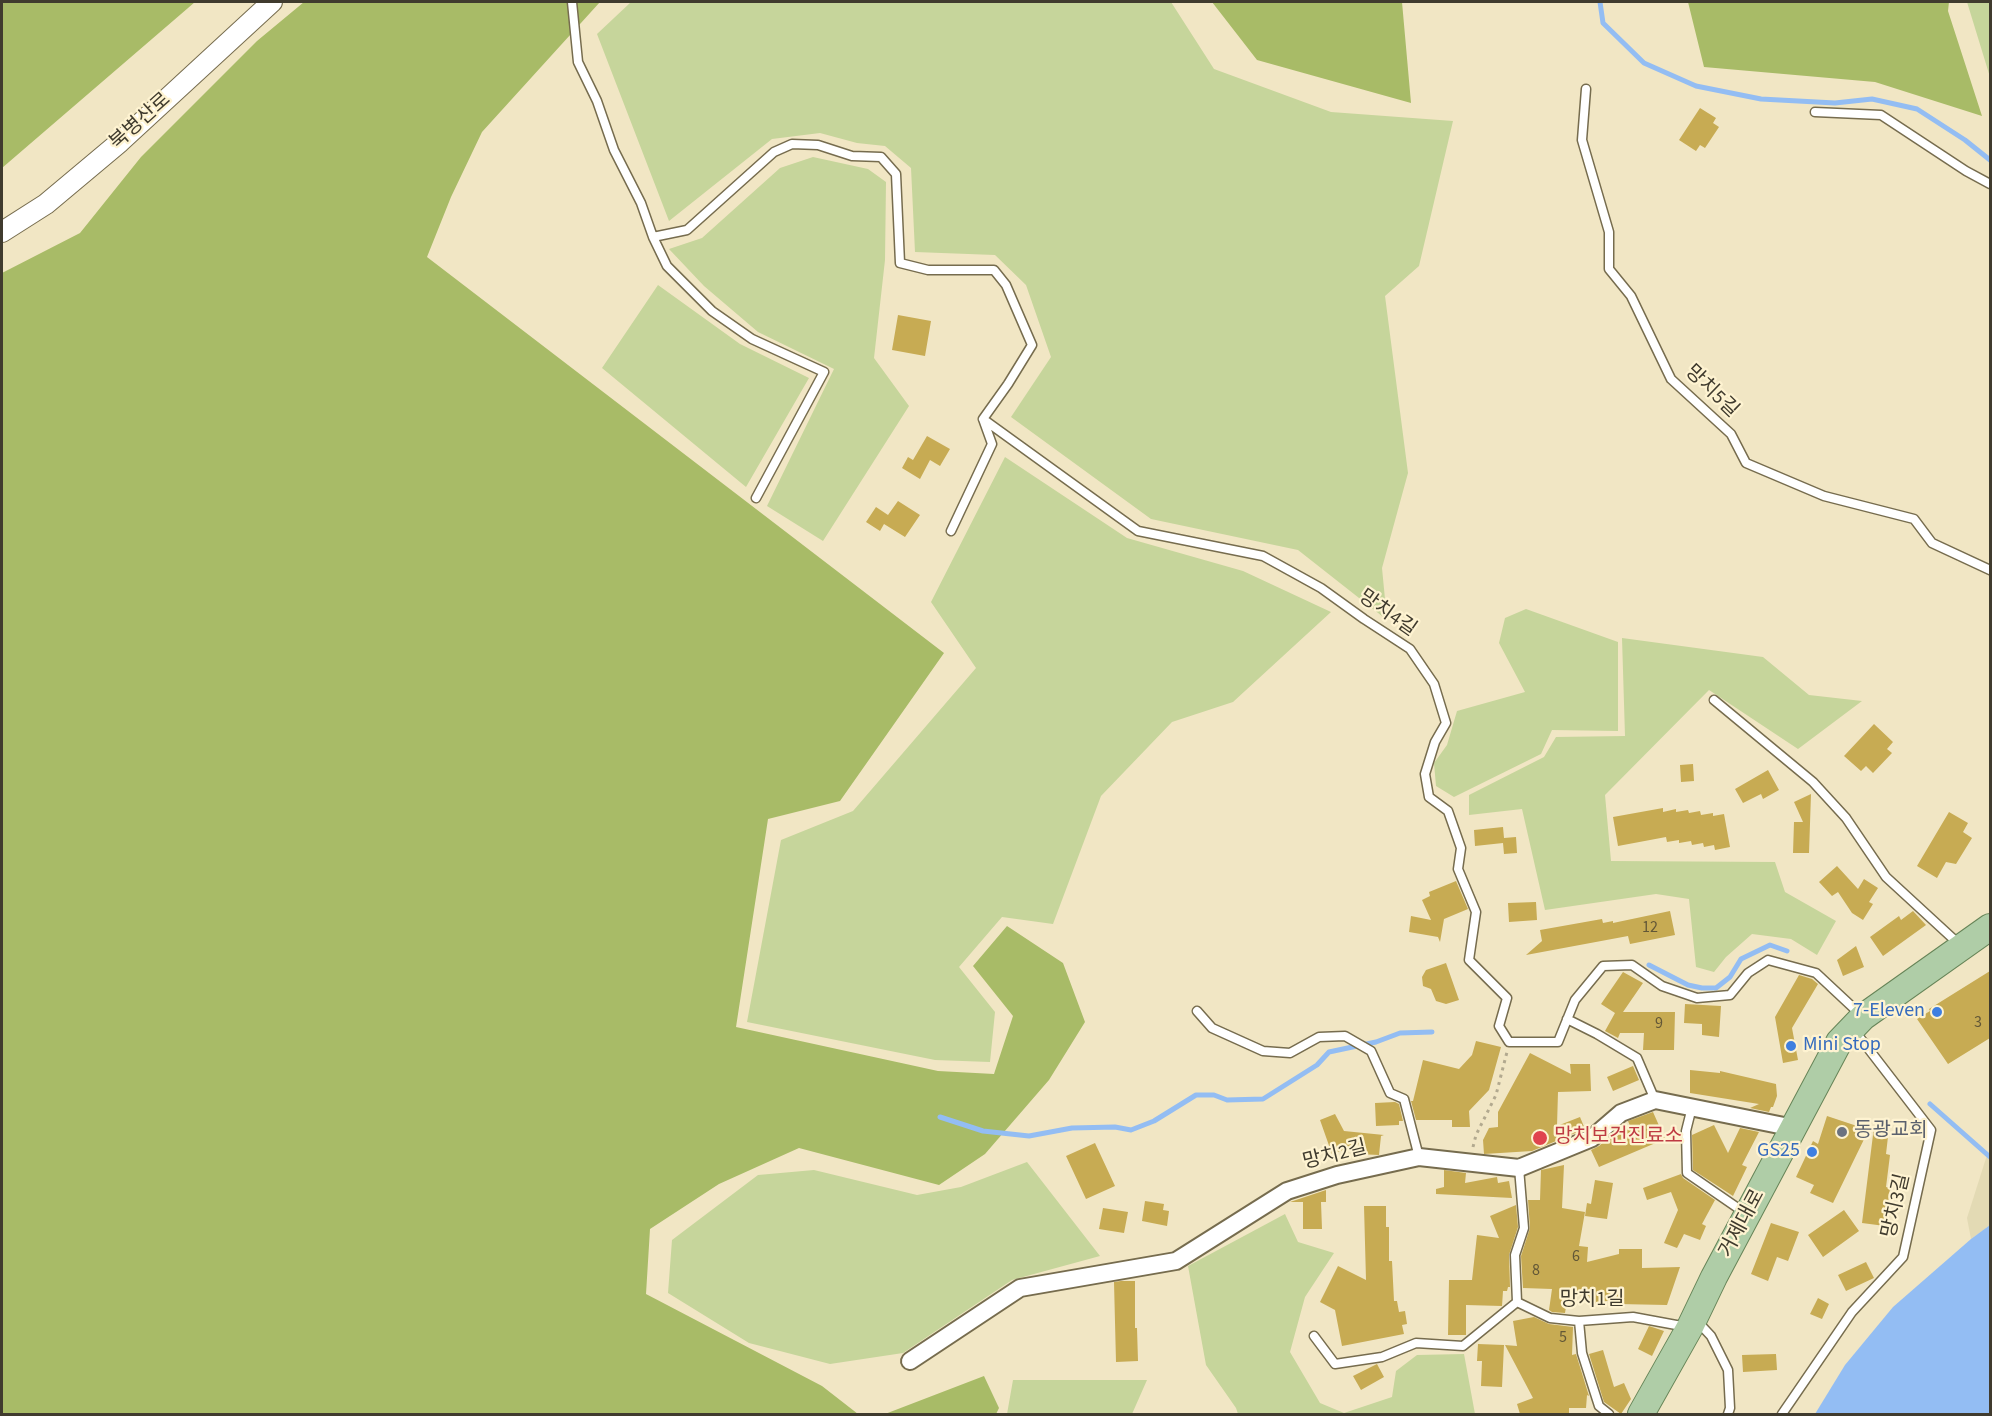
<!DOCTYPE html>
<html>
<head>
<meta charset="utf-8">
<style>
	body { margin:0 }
	#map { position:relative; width:1992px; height:1416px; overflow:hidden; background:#f1e6c4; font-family:"Source Sans 3",sans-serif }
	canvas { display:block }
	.frame { position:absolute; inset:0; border:3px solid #403b2e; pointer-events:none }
</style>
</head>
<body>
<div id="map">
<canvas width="1992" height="1416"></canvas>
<div class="frame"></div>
</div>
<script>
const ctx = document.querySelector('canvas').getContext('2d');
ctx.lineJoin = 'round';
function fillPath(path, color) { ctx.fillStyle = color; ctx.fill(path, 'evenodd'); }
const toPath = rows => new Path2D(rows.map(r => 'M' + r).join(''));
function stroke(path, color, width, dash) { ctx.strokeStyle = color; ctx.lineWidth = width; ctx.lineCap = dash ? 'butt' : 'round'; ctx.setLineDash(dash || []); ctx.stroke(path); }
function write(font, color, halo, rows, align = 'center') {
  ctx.font = font + ' "Source Sans 3","Noto Sans KR",sans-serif'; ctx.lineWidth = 4.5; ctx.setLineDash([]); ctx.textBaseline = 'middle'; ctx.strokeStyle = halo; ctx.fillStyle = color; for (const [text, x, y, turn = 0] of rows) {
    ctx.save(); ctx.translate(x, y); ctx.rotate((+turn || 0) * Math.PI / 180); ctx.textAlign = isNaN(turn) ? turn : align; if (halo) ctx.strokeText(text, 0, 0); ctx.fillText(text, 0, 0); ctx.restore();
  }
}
const green = toPath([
	[631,2,1171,2,1214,69,1331,112,1453,121,1419,266,1385,296,1408,473,1382,568,1387,620,1298,550,1151,519,1011,417,1051,357,1026,285,995,255,915,252,911,168,885,146,857,143,820,133,772,139,669,221,597,34],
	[1967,2,1990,2,1990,77],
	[813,157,868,169,886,182,885,260,874,358,909,406,823,541,767,506,834,369,758,332,704,286,669,249,702,238,780,168],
	[658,285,740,344,809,378,746,487,602,368],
	[1005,457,1127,538,1243,571,1331,612,1233,702,1172,722,1101,796,1053,924,1002,917,959,967,995,1012,990,1062,935,1060,747,1022,781,840,853,811,976,668,931,602],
	[1526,609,1618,642,1618,731,1552,730,1541,754,1454,797,1436,786,1434,763,1447,745,1457,711,1525,692,1499,643,1505,618],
	[1622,638,1763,657,1809,695,1862,701,1798,749,1709,690,1605,795,1611,861,1775,862,1785,892,1836,921,1817,955,1791,939,1752,934,1726,957,1714,972,1696,967,1689,899,1656,894,1545,910,1522,809,1469,815,1469,795,1544,757,1556,737,1625,736],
	[1027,1162,1100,1256,1012,1280,903,1353,830,1364,749,1343,668,1293,672,1240,758,1175,814,1170,917,1195,961,1187],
	[1285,1214,1298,1242,1334,1253,1305,1297,1290,1352,1320,1403,1344,1413,1392,1397,1396,1371,1417,1355,1464,1354,1475,1414,1238,1414,1236,1408,1206,1365,1188,1266],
	[1013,1380,1147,1380,1132,1414,1007,1414]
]);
const forest = toPath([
	[2,2,195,2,2,168],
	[304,2,600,2,482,132,451,197,427,257,944,653,840,801,768,819,736,1027,938,1071,994,1074,1013,1016,973,966,1007,926,1063,963,1085,1022,1049,1080,985,1154,939,1185,799,1148,719,1184,650,1229,646,1294,822,1386,858,1414,2,1414,2,273,80,233,141,157,257,41],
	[1212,2,1402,2,1411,103,1257,60],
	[1688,2,1949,2,1948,11,1982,116,1875,82,1704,67],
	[984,1376,999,1408,996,1414,885,1414]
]);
const sand = toPath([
	[1990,1153,1990,1225,1971,1239,1967,1218,1987,1155]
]);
const water = toPath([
	[1990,1225,1990,1414,1815,1414,1845,1365,1893,1307,1971,1239]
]);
const stream = toPath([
	[1600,2,1603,23,1644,63,1696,86,1761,99,1835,103,1872,99,1917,109,1965,140,1990,160],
	[1649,965,1688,985,1702,988,1716,988,1730,977,1741,959,1770,945,1787,951],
	[1930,1104,1990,1157],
	[940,1117,983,1131,1029,1136,1072,1128,1115,1127,1131,1130,1154,1121,1196,1095,1214,1095,1227,1100,1263,1099,1317,1065,1329,1052,1376,1042,1400,1033,1432,1032]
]);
const building = toPath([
	[1700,108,1716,118,1713,123,1719,127,1705,148,1700,145,1696,151,1679,140],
	[898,315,931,321,925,356,892,350],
	[927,436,950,449,940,466,930,460,920,479,902,468,908,457,913,460],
	[898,501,920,515,905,537,884,524,880,531,866,522,876,507,888,515],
	[1874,724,1893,742,1887,749,1892,753,1873,773,1866,766,1861,771,1844,756],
	[1693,764,1694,781,1681,782,1680,765],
	[1768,770,1779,790,1763,799,1761,794,1743,803,1735,789],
	[1811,794,1809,853,1793,853,1794,822,1803,822,1794,802],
	[1663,808,1663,812,1676,809,1676,812,1688,810,1689,813,1700,811,1701,815,1713,813,1713,816,1724,814,1730,847,1715,850,1714,845,1704,847,1703,843,1692,845,1691,841,1679,843,1679,840,1667,842,1666,837,1618,846,1613,817],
	[1949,812,1968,823,1963,832,1972,838,1956,864,1946,862,1937,878,1917,866],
	[1503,827,1504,838,1516,837,1517,853,1504,854,1503,843,1475,846,1474,830],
	[1837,866,1858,889,1864,879,1878,888,1869,902,1873,904,1863,920,1852,913,1838,892,1832,896,1819,882],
	[1456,881,1468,909,1444,919,1440,942,1438,937,1409,932,1411,916,1431,920,1422,900,1430,896,1429,892],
	[1536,902,1537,920,1509,922,1508,903],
	[1670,911,1675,935,1630,944,1628,936,1526,955,1542,941,1540,930,1602,919,1603,923,1613,921,1613,923],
	[1913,911,1926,925,1883,956,1870,937,1899,916,1901,920],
	[1856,946,1864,967,1843,976,1837,960],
	[1446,963,1459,1000,1446,1004,1436,1001,1431,989,1423,986,1422,977,1426,970],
	[1990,971,1990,1038,1948,1064,1917,1019,1930,1011,1929,1009],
	[1623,972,1643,983,1623,1012,1675,1012,1674,1050,1643,1050,1644,1033,1620,1033,1618,1038,1605,1031,1615,1013,1601,1004],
	[1799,975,1812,979,1818,984,1792,1028,1798,1060,1783,1063,1775,1017],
	[1685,1004,1721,1006,1719,1037,1702,1035,1702,1024,1684,1023],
	[1476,1041,1501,1047,1489,1090,1469,1111,1470,1127,1452,1127,1452,1120,1416,1120,1411,1101,1413,1101,1423,1060,1459,1069,1472,1055],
	[1530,1053,1571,1074,1570,1064,1590,1064,1591,1091,1558,1092,1557,1126,1580,1117,1585,1129,1532,1151,1484,1154,1483,1140,1489,1128,1498,1127,1498,1112],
	[1633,1066,1639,1080,1613,1091,1607,1077],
	[1690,1070,1720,1073,1720,1071,1776,1084,1777,1096,1773,1107,1771,1107,1769,1112,1750,1108,1759,1104,1690,1093],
	[1395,1102,1399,1104,1403,1121,1399,1121,1399,1125,1376,1126,1375,1103],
	[1653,1112,1665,1139,1599,1167,1591,1150,1599,1146,1614,1133,1630,1126,1628,1121],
	[1335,1114,1344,1131,1384,1135,1381,1136,1379,1155,1358,1154,1359,1144,1332,1154,1320,1120],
	[1827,1116,1857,1126,1870,1127,1833,1203,1810,1193,1814,1185,1796,1177,1813,1141,1818,1144],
	[1714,1125,1728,1153,1740,1128,1759,1132,1742,1165,1747,1167,1733,1196,1693,1170,1692,1135],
	[1874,1127,1889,1128,1886,1154,1890,1155,1886,1187,1890,1188,1885,1226,1862,1223],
	[1095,1143,1115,1186,1086,1199,1066,1156],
	[1564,1165,1562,1208,1585,1212,1579,1246,1588,1247,1587,1262,1619,1254,1619,1249,1642,1249,1642,1268,1680,1267,1667,1305,1618,1304,1618,1298,1591,1305,1589,1296,1568,1294,1565,1313,1552,1312,1549,1310,1552,1289,1523,1288,1521,1256,1530,1228,1528,1200,1540,1200,1541,1170],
	[1444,1170,1466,1173,1465,1183,1497,1177,1498,1183,1509,1181,1512,1198,1436,1194,1436,1189,1444,1187],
	[1681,1174,1683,1178,1715,1200,1702,1224,1706,1226,1700,1240,1684,1234,1677,1248,1664,1243,1678,1210,1671,1192,1647,1200,1643,1188],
	[1595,1180,1613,1183,1607,1219,1585,1216,1587,1203,1591,1204],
	[1326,1190,1326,1202,1321,1202,1322,1229,1303,1229,1303,1202,1290,1202],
	[1145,1201,1164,1204,1163,1210,1169,1211,1167,1226,1142,1221],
	[1516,1205,1518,1227,1509,1255,1510,1287,1508,1287,1507,1291,1503,1291,1502,1306,1466,1305,1466,1335,1448,1335,1449,1280,1472,1280,1477,1235,1499,1238,1490,1216],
	[1364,1206,1386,1206,1386,1227,1389,1227,1389,1261,1392,1261,1394,1301,1397,1301,1399,1312,1405,1311,1407,1324,1402,1325,1404,1334,1342,1346,1335,1310,1320,1302,1338,1266,1366,1280],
	[1103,1208,1128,1212,1124,1233,1099,1229],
	[1844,1210,1859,1231,1823,1257,1808,1235],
	[1771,1223,1799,1232,1788,1261,1777,1257,1768,1281,1751,1274],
	[1866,1262,1874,1278,1846,1291,1838,1275],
	[1121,1281,1135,1281,1135,1328,1137,1328,1138,1361,1116,1362,1114,1282],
	[1818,1298,1829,1304,1822,1319,1810,1314],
	[1534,1317,1549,1324,1573,1327,1572,1355,1576,1354,1589,1396,1587,1395,1586,1408,1569,1408,1569,1413,1520,1414,1517,1404,1533,1398,1505,1345,1517,1346,1513,1321],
	[1649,1326,1664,1331,1652,1356,1638,1349],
	[1478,1344,1504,1345,1502,1387,1481,1386,1482,1361,1477,1361],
	[1603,1350,1614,1387,1624,1383,1631,1399,1621,1414,1604,1402,1589,1354],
	[1776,1354,1777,1370,1743,1372,1742,1355],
	[1377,1364,1384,1377,1361,1390,1353,1376]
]);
const path = toPath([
	[1473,1147,1476,1135,1496,1095,1507,1052]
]);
const service = toPath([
	[572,2,578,62,597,101,614,150,641,203,653,237,667,266,712,311,752,339,824,372,756,498],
	[1586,89,1582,140,1609,232,1609,269,1631,296,1671,379,1731,434,1746,463,1824,496,1914,519,1932,543,1990,570],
	[1815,112,1881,115,1966,171,1990,184],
	[653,237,687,230,774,152,792,144,818,145,852,156,881,157,896,174,900,263,928,270,994,270,1006,285,1032,345,1008,384,983,419,992,444,951,531],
	[983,419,1138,531,1263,556,1321,588,1364,619,1410,649,1434,684,1446,723,1435,742,1425,774,1429,797,1448,811,1461,848,1458,869,1476,912,1469,960,1507,998,1499,1026,1509,1042,1558,1042,1575,1000,1603,966,1632,965,1662,986,1697,998,1730,995,1748,973,1768,960,1816,973,1861,1015],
	[1714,700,1813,782,1846,818,1886,877,1961,946],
	[1197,1011,1212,1028,1263,1051,1290,1053,1319,1037,1345,1036,1371,1051,1390,1093,1404,1099,1419,1157],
	[1567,1019,1597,1034,1637,1058,1655,1100],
	[1692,1107,1686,1131,1687,1173,1745,1213],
	[1517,1302,1515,1255,1524,1228,1519,1168],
	[1579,1321,1582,1353,1599,1406,1609,1414],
	[1697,1321,1711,1336,1728,1370,1730,1408,1728,1414],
	[1314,1336,1335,1364,1382,1357,1416,1343,1463,1346,1517,1302,1550,1318,1579,1321,1633,1317,1687,1327],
	[1782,1414,1852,1312,1903,1257,1931,1130,1854,1030]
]);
const minor = toPath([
	[910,1361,1020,1288,1176,1261,1287,1191,1337,1175,1419,1157,1519,1168,1592,1138,1621,1113,1655,1100,1794,1128]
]);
const tertiary = toPath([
	[2,232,46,204,120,142,272,2]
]);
const primary = toPath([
	[1641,1414,1690,1327,1714,1277,1839,1042,1863,1017,1990,927]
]);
const markers = [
	[1937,1012,6,"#3f7fe0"],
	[1791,1046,6,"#3f7fe0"],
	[1842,1132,6,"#6b7280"],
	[1540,1138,8,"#e0444e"],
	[1812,1152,6,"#3f7fe0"]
];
const numberNames = [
	["12",1650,928],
	["3",1978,1023],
	["9",1659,1024],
	["6",1576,1257],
	["8",1536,1271],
	["5",1563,1338]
];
const streetNames = [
	["북병산로",141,122,-42],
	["망치5길",1711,392,44],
	["망치4길",1387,614,35],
	["망치2길",1335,1156,-14],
	["망치3길",1897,1206,-77],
	["거제대로",1743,1224,-62],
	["망치1길",1592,1301]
];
const shopNames = [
	["7-Eleven",1925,1012],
	["Mini Stop",1803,1046,"left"],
	["GS25",1800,1152]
];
const worshipNames = [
	["동광교회",1854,1132]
];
const healthNames = [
	["망치보건진료소",1554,1138]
];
fillPath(green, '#c6d59b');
fillPath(forest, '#a8bb67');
fillPath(sand, '#e3dab4');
fillPath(water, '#93bdf3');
stroke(stream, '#93bdf3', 5);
fillPath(building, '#c7ab53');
stroke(service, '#766c4e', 11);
stroke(minor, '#766c4e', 20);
stroke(tertiary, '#766c4e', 22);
stroke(primary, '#668457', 28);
stroke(path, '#b2a98f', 3, [3, 4.5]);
stroke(service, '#fff', 8);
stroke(minor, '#fff', 16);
stroke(tertiary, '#fff', 20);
stroke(primary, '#afcda7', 26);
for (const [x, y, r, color] of markers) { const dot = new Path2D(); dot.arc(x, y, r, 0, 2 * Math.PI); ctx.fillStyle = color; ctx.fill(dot); stroke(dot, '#fef3d1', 2); }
write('16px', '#625737', null, numberNames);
write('20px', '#403b2e', '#fef3d1', streetNames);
write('20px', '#366cbe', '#fef3d1', shopNames, 'right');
write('20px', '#5b616d', '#fef3d1', worshipNames, 'left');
write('20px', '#be3a42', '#fef3d1', healthNames, 'left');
</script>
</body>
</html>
